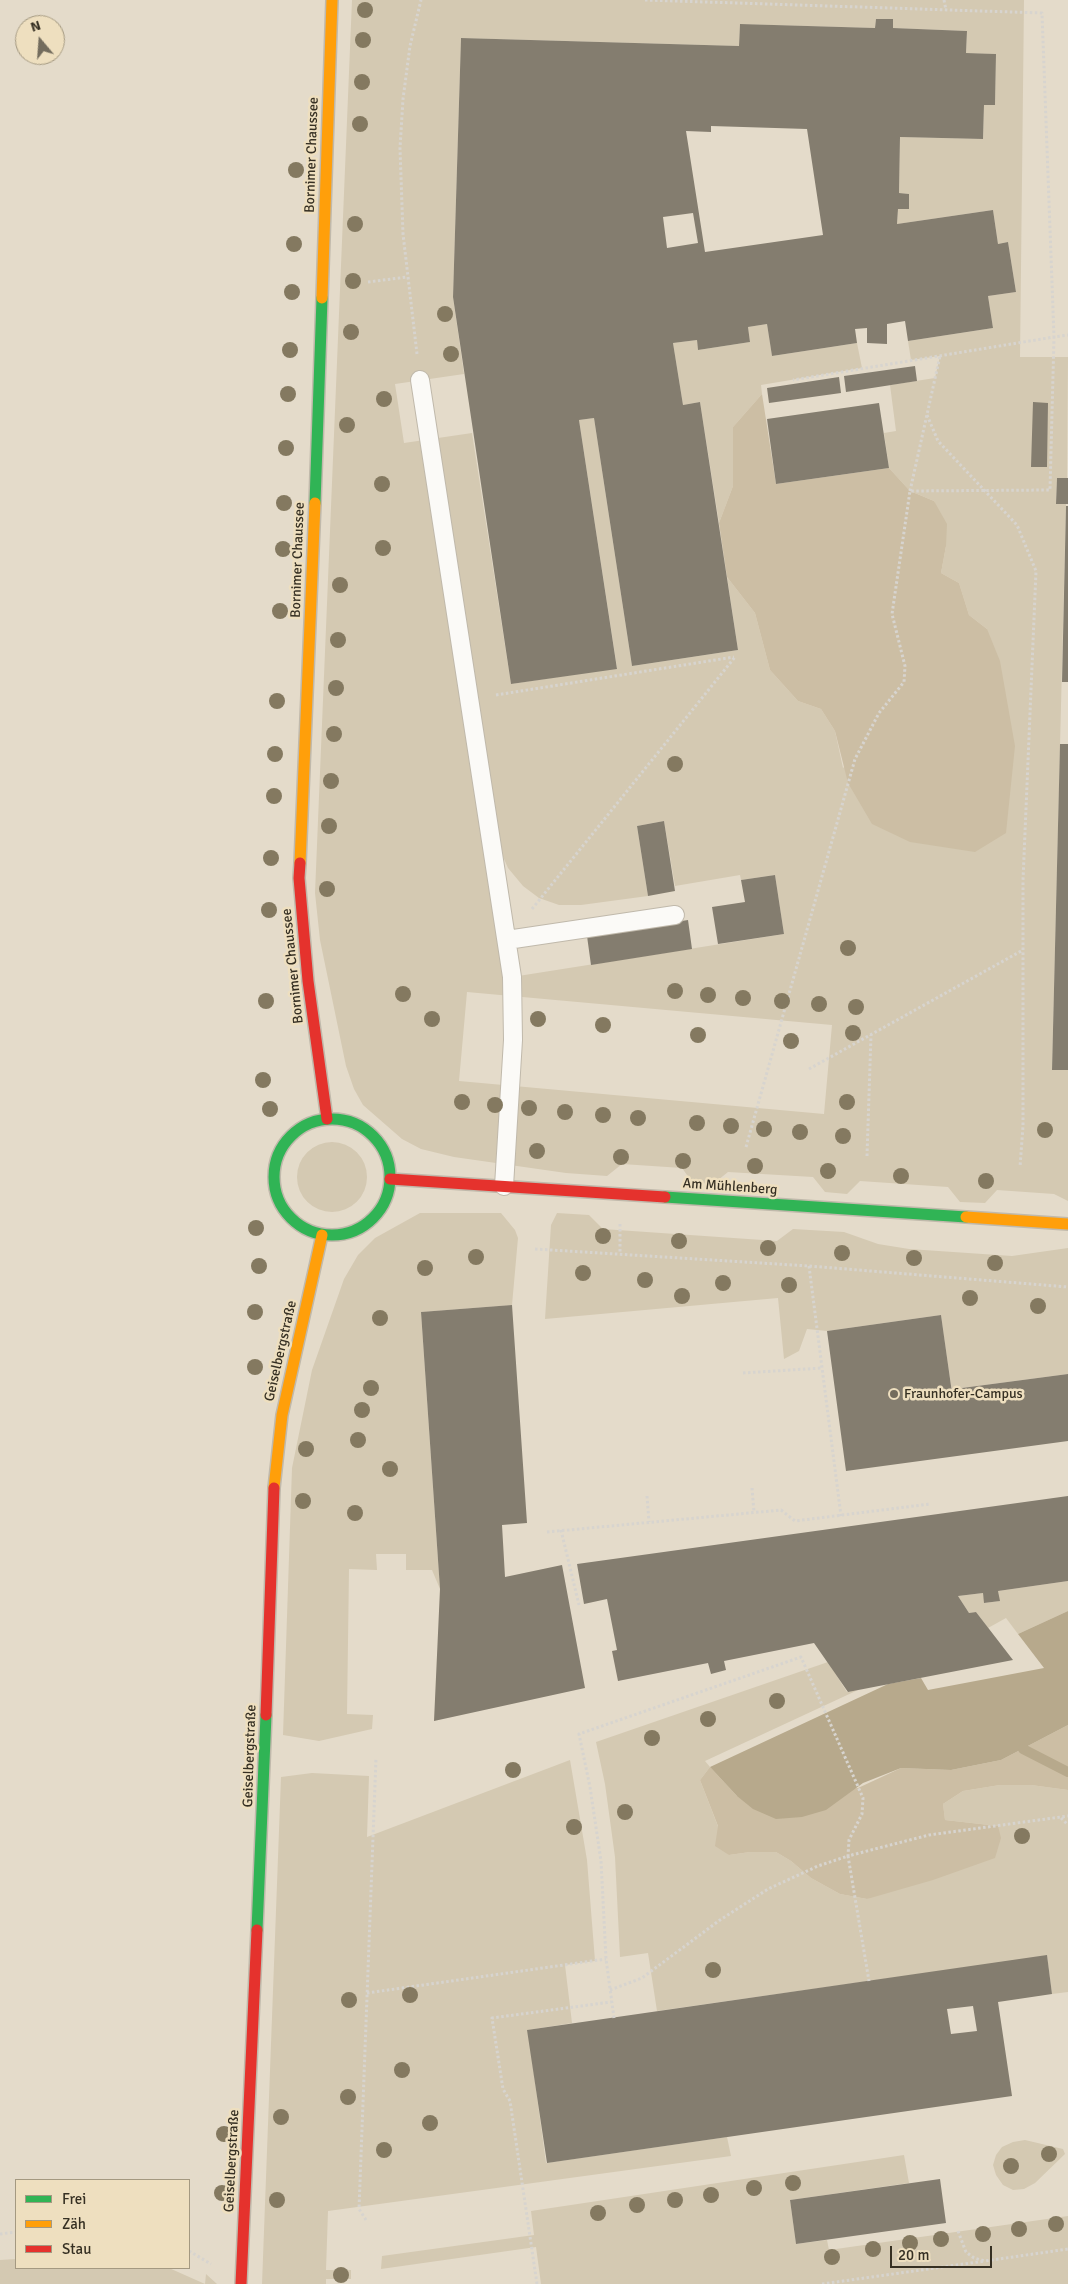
<!DOCTYPE html>
<html>
<head>
<meta charset="utf-8">
<style>
	body { margin:0 }
	#map { position:relative; width:1068px; height:2284px; overflow:hidden; background:#e4dbca; font-family:Signika,sans-serif }
	canvas { display:block }
	.legend { position:absolute; left:15px; top:2179px; width:175px; height:90px; box-sizing:border-box; background:#eedfbf; border:1px solid #a49981; margin:0; padding:6px 9px; list-style:none; font-size:15px; color:#363023 }
	.legend li { display:flex; align-items:center; gap:10px; height:25px }
	.legend b { width:25px; border:1px solid #a49981 }
	.north { position:absolute; left:15px; top:15px; width:50px; height:50px; box-sizing:border-box; background:#eedfbf; border:1px solid #a49981; border-radius:50%; rotate:342deg; font-size:14px; font-weight:700; line-height:20px; text-align:center; color:#363023 }
	.north::after { content:''; display:block; margin:auto; width:18px; height:22px; background:#736c5d; clip-path:polygon(50% 0,100% 100%,50% 72%,0 100%) }
	.scale { position:absolute; left:890px; top:2246px; width:102px; height:22px; box-sizing:border-box; border:2px solid #363023; border-top:0; padding-left:6px; font-size:15px; line-height:18px; white-space:nowrap; color:#363023; -webkit-text-stroke:4px #eedfbf; paint-order:stroke }
</style>
</head>
<body>
<div id="map">
<canvas width="1068" height="2284"></canvas>
<ul class="legend">
<li><b style="height:6px;background:#30b455"></b>Frei</li>
<li><b style="height:6px;background:#ff9f0a"></b>Zäh</li>
<li><b style="height:6px;background:#e5322d"></b>Stau</li>
</ul>
<div class="north">N</div>
<div class="scale">20 m</div>
</div>
<script>
const ctx = document.querySelector('canvas').getContext('2d');
ctx.lineJoin = 'round';
function fillPath(path, color) { ctx.fillStyle = color; ctx.fill(path, 'evenodd'); }
const toPath = rows => new Path2D(rows.map(r => 'M' + r).join(''));
function stroke(path, color, width, dash) { ctx.strokeStyle = color; ctx.lineWidth = width; ctx.lineCap = dash ? 'butt' : 'round'; ctx.setLineDash(dash || []); ctx.stroke(path); }
function write(font, color, halo, rows, align = 'center') {
  ctx.font = font + ' Signika,sans-serif'; ctx.lineWidth = 5; ctx.setLineDash([]); ctx.textBaseline = 'middle'; ctx.strokeStyle = halo; ctx.fillStyle = color; for (const [text, x, y, turn = 0] of rows) {
    ctx.save(); ctx.translate(x, y); ctx.rotate((+turn || 0) * Math.PI / 180); ctx.textAlign = isNaN(turn) ? turn : align; if (halo) ctx.strokeText(text, 0, 0); ctx.fillText(text, 0, 0); ctx.restore();
  }
}
const green = toPath([
	[352,0,1024,0,1020,357,1068,357,1067,478,1057,478,1056,503,1066,504,1052,1069,1068,1070,1068,1201,1054,1194,997,1190,985,1203,960,1202,948,1187,860,1181,847,1194,825,1192,813,1177,728,1172,713,1184,692,1182,682,1168,622,1164,607,1176,566,1173,454,1157,421,1149,402,1139,363,1105,354,1089,346,1066,320,940,315,893],
	[876,19,893,19,893,28,967,31,966,53,996,54,995,105,984,105,983,139,900,137,899,193,909,194,909,209,898,209,897,224,993,210,998,244,1008,242,1016,292,988,296,993,328,908,341,911,360,940,356,935,378,890,385,896,431,884,433,889,468,910,491,934,501,946,546,941,573,959,583,969,615,987,629,843,768,835,731,821,709,798,701,770,670,755,613,727,577,738,650,632,666,594,418,579,420,617,668,511,684,472,433,404,443,395,384,464,374,453,297,461,38,739,46,740,24,875,28],
	[664,821,675,886,740,875,741,880,775,875,784,934,512,977,491,829,508,868,523,886,539,898,559,905,581,905,648,896,637,826],
	[467,992,832,1025,824,1114,459,1081],
	[767,324,772,356,857,343,862,368,761,385,762,394,733,427,733,486,719,523,700,402,683,405,673,343,697,340,698,350,750,342,748,327],
	'297 1177a35 35 0 1 1 70 0a35 35 0 1 1-70 0Z',
	[420,1213,501,1213,515,1230,518,1238,512,1305,421,1312,440,1589,432,1570,406,1570,406,1554,376,1554,377,1570,349,1569,347,1714,373,1715,372,1729,319,1741,283,1735,292,1468,312,1370,344,1279,358,1255,375,1238],
	[557,1213,589,1215,603,1229,777,1241,793,1229,844,1232,878,1244,909,1249,1012,1256,1068,1248,1068,1374,962,1388,963,1398,953,1400,941,1315,827,1331,807,1329,799,1351,784,1359,778,1298,545,1319,551,1225],
	[1068,1581,1068,1611,1018,1634,1006,1618,988,1628,976,1612,969,1613,958,1596,983,1593,985,1603,999,1601,998,1591],
	[828,1662,847,1692,858,1690,705,1761,710,1767,700,1780,729,1855,750,1852,776,1852,791,1861,811,1878,840,1894,867,1899,998,1826,945,1820,943,1804,963,1791,1000,1785,1031,1785,1068,1790,1068,1992,1052,1994,1047,1956,657,2011,648,1953,620,1957,615,1857,605,1784,596,1742],
	[570,1760,587,1860,595,1961,565,1965,572,2023,528,2030,546,2163,727,2137,731,2156,328,2211,326,2270,351,2270,351,2279,326,2279,326,2284,262,2284,281,1777,312,1773,369,1776,367,1837],
	[1025,2140,1063,2149,1065,2154,1035,2183,1024,2189,1013,2190,1003,2185,996,2175,993,2165,996,2155,1002,2147,1013,2142],
	[904,2155,909,2183,790,2200,796,2244,827,2240,829,2250,1068,2216,1068,2284,541,2284,536,2247,381,2269,382,2256,534,2235,531,2211],
	[16,2259,16,2268,169,2268,205,2284,206,2274,217,2284,0,2284,0,2260]
]);
const forest = toPath([
	[762,394,776,484,889,468,910,491,934,501,947,524,946,546,941,573,959,583,969,615,987,629,1000,661,1015,746,1006,833,975,852,910,842,872,824,848,783,835,731,821,709,798,701,770,670,755,613,727,577,719,523,733,486,733,427],
	[1068,1725,1068,1790,1031,1785,1000,1785,963,1791,943,1804,945,1820,998,1826,1001,1838,995,1858,933,1880,867,1899,840,1894,811,1878,791,1861,776,1852,750,1852,729,1855,715,1846,718,1826,700,1780,710,1767,737,1796,858,1788,901,1768,951,1770,1001,1760]
]);
const water = toPath([
	[1068,1611,1068,1725,1001,1760,951,1770,901,1768,863,1783,826,1810,802,1817,776,1819,753,1809,737,1796,710,1767,888,1684,921,1678,928,1690,1044,1668,1018,1634]
]);
const stream = toPath([
	[1023,1749,1068,1772]
]);
const building = toPath([
	[876,19,893,19,893,28,967,31,966,53,996,54,995,105,984,105,983,139,900,137,899,193,909,194,909,209,898,209,897,224,993,210,998,244,1008,242,1016,292,988,296,993,328,908,341,905,321,887,324,887,344,867,343,867,328,855,329,857,343,772,356,767,324,748,327,750,342,698,350,697,340,673,343,683,405,700,402,738,650,632,666,594,418,579,420,617,669,511,684,453,297,461,38,739,46,740,24,875,28],
	[711,126,807,129,823,235,705,252,686,131,711,132],
	[693,213,698,243,667,248,663,217],
	[915,366,917,381,846,392,844,376],
	[839,377,841,393,769,403,767,388],
	[1033,402,1048,403,1047,467,1031,467],
	[879,403,889,468,776,484,767,419],
	[1057,478,1068,478,1068,504,1056,504],
	[1066,506,1068,506,1068,682,1062,682],
	[1060,744,1068,744,1068,1070,1052,1070],
	[664,821,675,891,648,896,637,826],
	[775,875,784,934,718,944,712,907,745,902,741,880],
	[688,920,692,949,591,965,587,936],
	[512,1305,527,1523,502,1525,505,1577,562,1565,585,1688,434,1721,440,1589,421,1312],
	[941,1315,953,1400,963,1398,962,1388,1068,1374,1068,1441,846,1471,827,1331],
	[1068,1496,1068,1581,998,1591,1000,1601,984,1603,983,1593,958,1596,969,1613,976,1612,1013,1660,848,1692,814,1643,724,1661,726,1670,711,1674,708,1663,618,1681,612,1651,617,1650,607,1599,584,1604,577,1564],
	[1047,1955,1052,1994,998,2002,1012,2096,547,2163,527,2030],
	[973,2006,977,2031,951,2034,947,2009],
	[940,2179,946,2223,796,2244,790,2200]
]);
const path = toPath([
	[645,0,1042,13,1054,337,793,380],
	[944,0,946,10],
	[368,282,407,277],
	[417,354,403,234,400,148,403,99,410,46,421,0],
	[927,415,938,441,1017,525,1036,571,1023,880,1023,1126,1020,1167],
	[910,491,940,356],
	[496,695,734,657],
	[532,909,735,657],
	[809,1069,1023,950],
	[746,1147,855,759,879,713,904,682,905,666,892,614,910,491,1050,490,1054,337,1068,335],
	[867,1156,871,1035],
	[620,1224,620,1254],
	[535,1249,809,1266,1068,1287],
	[809,1266,841,1516],
	[743,1373,822,1368],
	[752,1488,754,1512],
	[647,1496,649,1522],
	[561,1530,579,1605],
	[547,1532,781,1510,795,1521,930,1504],
	[1061,1818,1068,1825],
	[610,1990,642,1978,720,1920,768,1889,818,1866,848,1856,869,1981],
	[367,1993,606,1959],
	[614,2018,606,1959,601,1861,590,1787,579,1734,801,1657,863,1798,862,1814,849,1840,848,1856,929,1835,1068,1816],
	[366,2220,359,2209,376,1758],
	[958,2231,966,2252,974,2258,985,2261,1068,2249],
	[0,2234,16,2232],
	[189,2251,211,2264],
	[537,2284,510,2101,503,2089,492,2018,611,2002],
	[822,2284,985,2261]
]);
const lane = toPath([
	[420,380,512,977,513,1040,504,1186],
	[507,940,675,915]
]);
const fast = toPath([
	[315,503,322,298],
	'274 1177a58 58 0 1 1 116 0a58 58 0 1 1-116 0Z',
	[665,1197,966,1217],
	[257,1930,266,1715]
]);
const slow = toPath([
	[322,298,332,0],
	[300,863,315,503],
	[966,1217,1068,1224],
	[274,1488,282,1415,322,1235]
]);
const jam = toPath([
	[300,863,299,878,308,981,327,1119],
	[390,1179,665,1197],
	[266,1715,274,1488],
	[241,2284,257,1930]
]);
const trees = [
	[365,10],
	[363,40],
	[362,82],
	[360,124],
	[296,170],
	[355,224],
	[294,244],
	[353,281],
	[292,292],
	[445,314],
	[351,332],
	[290,350],
	[451,354],
	[288,394],
	[384,399],
	[347,425],
	[286,448],
	[382,484],
	[284,503],
	[383,548],
	[283,549],
	[340,585],
	[280,611],
	[338,640],
	[336,688],
	[277,701],
	[334,734],
	[275,754],
	[675,764],
	[331,781],
	[274,796],
	[329,826],
	[271,858],
	[327,889],
	[269,910],
	[848,948],
	[675,991],
	[403,994],
	[708,995],
	[743,998],
	[266,1001],
	[782,1001],
	[819,1004],
	[856,1007],
	[432,1019],
	[538,1019],
	[603,1025],
	[853,1033],
	[698,1035],
	[791,1041],
	[263,1080],
	[462,1102],
	[847,1102],
	[495,1105],
	[529,1108],
	[270,1109],
	[565,1112],
	[603,1115],
	[638,1118],
	[697,1123],
	[731,1126],
	[764,1129],
	[1045,1130],
	[800,1132],
	[843,1136],
	[537,1151],
	[621,1157],
	[683,1161],
	[755,1166],
	[828,1171],
	[901,1176],
	[986,1181],
	[256,1228],
	[603,1236],
	[679,1241],
	[768,1248],
	[842,1253],
	[476,1257],
	[914,1258],
	[995,1263],
	[259,1266],
	[425,1268],
	[583,1273],
	[645,1280],
	[723,1283],
	[789,1285],
	[682,1296],
	[970,1298],
	[1038,1306],
	[255,1312],
	[380,1318],
	[255,1367],
	[371,1388],
	[362,1410],
	[358,1440],
	[306,1449],
	[390,1469],
	[303,1501],
	[355,1513],
	[777,1701],
	[708,1719],
	[652,1738],
	[513,1770],
	[625,1812],
	[574,1827],
	[1022,1836],
	[713,1970],
	[410,1995],
	[349,2000],
	[402,2070],
	[348,2097],
	[281,2117],
	[430,2123],
	[224,2134],
	[384,2150],
	[1049,2154],
	[1011,2166],
	[793,2183],
	[754,2188],
	[222,2193],
	[711,2195],
	[277,2200],
	[675,2200],
	[637,2205],
	[598,2213],
	[1056,2224],
	[1019,2229],
	[983,2234],
	[941,2239],
	[910,2243],
	[873,2249],
	[832,2257],
	[341,2275]
];
const markers = [
	[894,1394,5,"#736c5d"]
];
const streetNames = [
	["Bornimer Chaussee",312,155,-88],
	["Bornimer Chaussee",298,560,-88],
	["Bornimer Chaussee",293,966,-96],
	["Am Mühlenberg",730,1187,4],
	["Geiselbergstraße",281,1351,-77],
	["Geiselbergstraße",250,1756,-88],
	["Geiselbergstraße",232,2161,-87]
];
const poiNames = [
	["Fraunhofer-Campus",904,1394]
];
fillPath(green, '#d4c9b2');
fillPath(forest, '#ccbea4');
fillPath(water, '#b7a98c');
stroke(stream, '#b7a98c', 10);
fillPath(building, '#847d6f');
stroke(lane, '#c0b9ab', 20);
stroke(fast, '#c0b9ab', 14);
stroke(slow, '#c0b9ab', 14);
stroke(jam, '#c0b9ab', 14);
stroke(path, '#d7d4cf', 3, [2.5, 2.5]);
stroke(lane, '#fbfaf7', 18);
stroke(fast, '#30b455', 11);
stroke(slow, '#ff9f0a', 11);
stroke(jam, '#e5322d', 11);
ctx.fillStyle = '#847960';
for (const [x, y] of trees) { ctx.beginPath(); ctx.arc(x, y, 8, 0, 2 * Math.PI); ctx.fill(); }
for (const [x, y, r, color] of markers) { const dot = new Path2D(); dot.arc(x, y, r, 0, 2 * Math.PI); ctx.fillStyle = color; ctx.fill(dot); stroke(dot, '#eedfbf', 2); }
write('14px', '#363023', '#eedfbf', streetNames);
write('14px', '#363023', '#eedfbf', poiNames, 'left');
</script>
</body>
</html>
